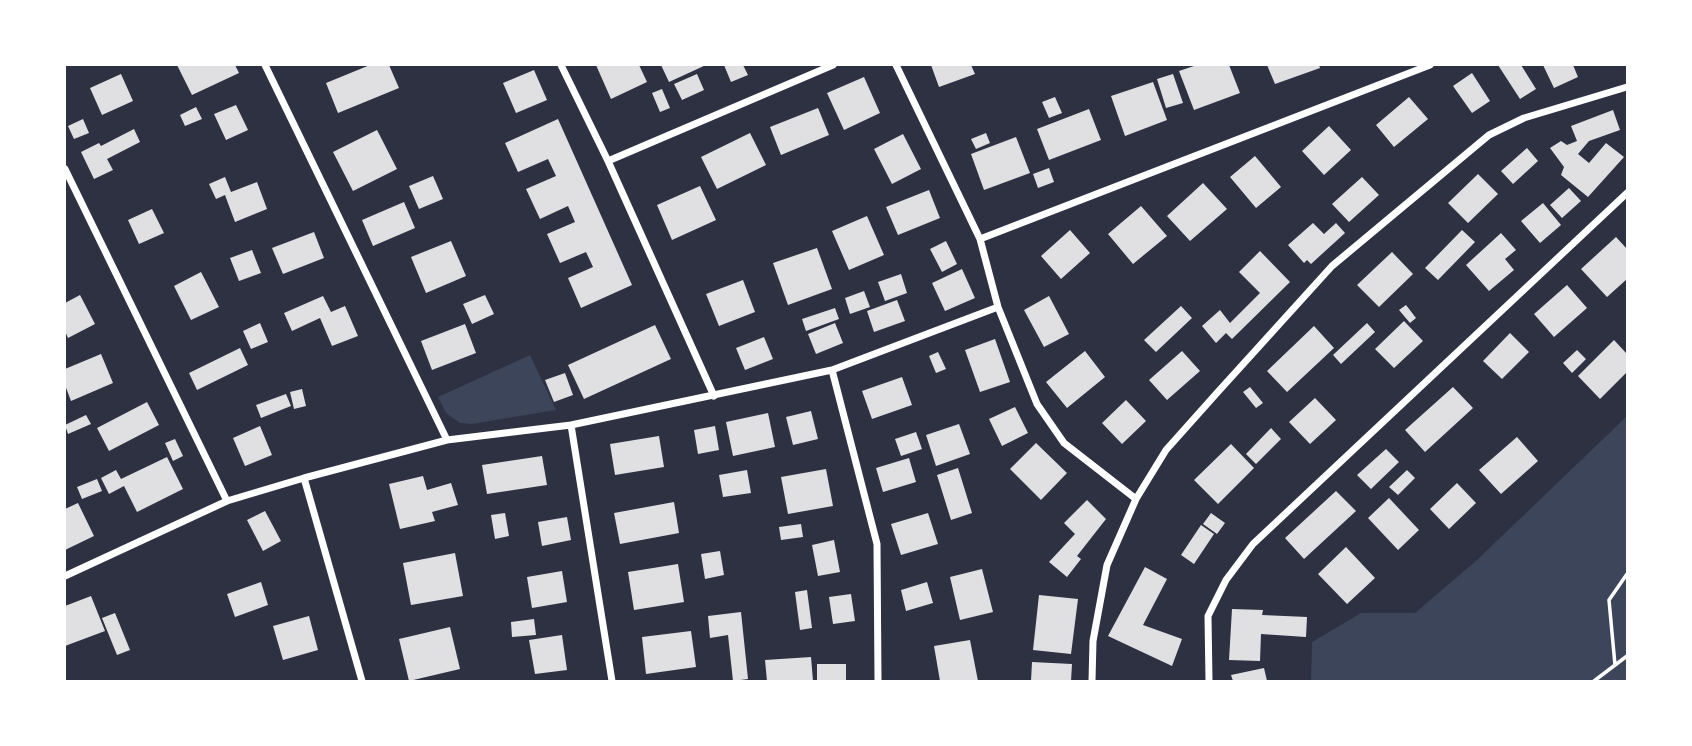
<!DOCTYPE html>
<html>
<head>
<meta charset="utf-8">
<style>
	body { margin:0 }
	#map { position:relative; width:1692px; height:746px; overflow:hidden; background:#2d3142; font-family:Quicksand,sans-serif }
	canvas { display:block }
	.frame { position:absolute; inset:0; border:66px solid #fff; pointer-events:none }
</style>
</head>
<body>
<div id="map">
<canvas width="1692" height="746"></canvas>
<div class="frame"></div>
</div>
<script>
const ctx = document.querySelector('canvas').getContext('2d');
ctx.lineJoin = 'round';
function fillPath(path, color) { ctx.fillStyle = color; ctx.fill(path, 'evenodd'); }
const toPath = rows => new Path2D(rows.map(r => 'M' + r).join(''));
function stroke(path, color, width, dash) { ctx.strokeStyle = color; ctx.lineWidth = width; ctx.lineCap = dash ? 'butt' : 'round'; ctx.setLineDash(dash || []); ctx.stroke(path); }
const green = toPath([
	[530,355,556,410,472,424,460,423,446,413,438,397],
	[1627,416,1627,681,1311,681,1312,642,1361,613,1415,613,1477,560]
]);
const building = toPath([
	[177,65,235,65,239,73,192,95],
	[370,65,389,65,399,88,338,113,326,83],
	[596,65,639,65,647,82,611,99],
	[661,65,706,65,669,82],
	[724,65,743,65,748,75,731,82],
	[931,65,971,65,975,74,939,87],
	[1197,65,1229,65,1240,93,1194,110,1179,71],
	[1267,65,1319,65,1320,68,1275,84],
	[1498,65,1521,65,1536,89,1520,99],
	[1543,65,1573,65,1578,77,1554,88],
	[534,70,547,100,516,113,503,83],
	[1472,73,1490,101,1472,113,1453,86],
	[121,74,133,101,102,115,90,88],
	[697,74,704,90,682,100,674,84],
	[1173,74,1183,103,1166,108,1157,79],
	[864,77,880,113,844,130,827,93],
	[1153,82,1167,120,1125,136,1111,96],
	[662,89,670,108,660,112,652,93],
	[1055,97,1062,113,1049,118,1042,102],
	[1409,97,1428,119,1394,147,1376,125],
	[236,105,248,130,226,140,214,114],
	[196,107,202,119,185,126,180,115],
	[818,108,829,135,781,155,770,127],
	[1089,109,1101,140,1049,160,1037,129],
	[1613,110,1620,130,1589,141,1578,154,1589,163,1606,143,1624,157,1588,197,1561,175,1564,167,1550,148,1561,141,1567,145,1577,141,1571,126],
	[83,119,89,133,74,139,68,126],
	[558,119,632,285,581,308,568,278,593,267,586,252,560,263,547,234,575,222,568,206,540,219,526,189,556,176,548,159,518,172,505,143],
	[1329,126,1351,150,1324,175,1302,151],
	[134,129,140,142,107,159,113,170,94,179,81,152,99,143,101,146],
	[377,130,397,169,353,191,333,152],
	[750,133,766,165,717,189,701,157],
	[986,133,990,143,976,149,971,139],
	[903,134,921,169,892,184,874,149],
	[1016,137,1030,173,984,190,971,154],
	[1527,148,1538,161,1513,184,1501,171],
	[1255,156,1281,187,1256,208,1230,177],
	[1049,168,1054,182,1038,188,1033,174],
	[1478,174,1498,194,1468,223,1448,203],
	[433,176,443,199,419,209,409,186],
	[225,177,231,192,257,182,267,209,235,222,225,195,216,199,209,184],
	[1362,177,1379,195,1349,222,1332,204],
	[1203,183,1227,209,1190,241,1167,216],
	[700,186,716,220,672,240,657,205],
	[1569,188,1581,201,1562,218,1550,205],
	[929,190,940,218,898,235,886,207],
	[404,202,415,228,373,246,362,220],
	[1543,203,1561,225,1540,243,1521,221],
	[1141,206,1167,236,1133,264,1108,234],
	[152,209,164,233,139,244,128,220],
	[867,216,884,255,849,270,832,231],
	[1313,223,1324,234,1336,223,1345,233,1311,264,1307,260,1304,263,1288,245],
	[1070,230,1090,253,1061,279,1041,256],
	[1462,230,1475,242,1438,280,1425,268],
	[314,232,324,258,283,274,272,248],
	[1501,233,1516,250,1505,259,1514,270,1489,291,1466,265],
	[1616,237,1627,249,1627,279,1607,297,1581,269],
	[451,241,466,276,426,293,411,257],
	[946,241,957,264,942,272,930,249],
	[817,248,832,289,788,305,773,263],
	[252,250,261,273,239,281,230,258],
	[1260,251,1290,282,1232,339,1226,333,1216,343,1202,326,1220,310,1230,323,1260,293,1239,272],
	[1392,252,1413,274,1379,307,1357,285],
	[962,269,975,298,945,311,932,283],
	[201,272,219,307,191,320,174,286],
	[901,274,907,293,885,301,878,282],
	[743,280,755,312,719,326,706,294],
	[1567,285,1587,308,1554,337,1534,314],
	[864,291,870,307,850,314,845,298],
	[80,295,95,324,68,338,65,331,65,303],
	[485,295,494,314,472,324,463,304],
	[323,296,331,312,345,306,358,336,332,346,320,318,292,331,284,313],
	[1049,296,1069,334,1044,347,1024,310],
	[897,300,905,321,874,332,867,311],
	[1406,305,1416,318,1410,323,1399,310],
	[1181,306,1192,318,1156,352,1144,340],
	[835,308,839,319,806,331,802,319],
	[1404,321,1423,341,1394,368,1375,349],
	[260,323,268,342,251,349,243,331],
	[835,323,843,343,816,354,808,334],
	[1367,323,1375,332,1341,364,1333,355],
	[465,324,476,353,432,370,421,341],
	[655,325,671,359,584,399,568,365],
	[1314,326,1334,348,1287,392,1267,371],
	[1510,333,1529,352,1502,379,1483,361],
	[764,337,773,359,745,370,736,348],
	[995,339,1010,382,980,392,965,350],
	[1614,340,1627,354,1627,372,1600,399,1578,376],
	[240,348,248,365,197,390,189,373],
	[1577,350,1586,359,1572,373,1563,363],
	[1085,351,1105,377,1067,408,1046,382],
	[1182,351,1200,371,1167,400,1149,380],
	[938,352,946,369,936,373,929,356],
	[101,354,113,383,71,401,65,385,65,369],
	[565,373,573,395,554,402,545,380],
	[902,377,912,405,872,419,862,391],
	[1250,387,1263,403,1256,408,1243,392],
	[1453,387,1473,408,1425,452,1405,430],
	[302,389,306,406,294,409,290,392],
	[286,394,291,406,261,418,256,405],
	[1315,398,1336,420,1310,444,1289,422],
	[1126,400,1146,421,1122,444,1102,423],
	[147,402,159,425,109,451,97,428],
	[1015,407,1028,433,1002,446,989,419],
	[811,411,818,439,793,445,786,417],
	[768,413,775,447,733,456,726,422],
	[86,415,91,424,68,434,65,425],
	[959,424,970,454,936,466,926,435],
	[260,426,272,455,245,466,233,438],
	[715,426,719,450,698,454,694,430],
	[1271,428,1281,439,1256,464,1246,454],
	[916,432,922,449,901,456,895,439],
	[659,436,664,467,615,475,610,444],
	[1517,437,1538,461,1501,494,1479,470],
	[175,439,183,456,173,461,165,443],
	[1036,443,1067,473,1041,500,1010,469],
	[1231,444,1254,468,1218,504,1194,480],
	[1386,449,1399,462,1371,489,1357,475],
	[542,456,547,485,487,494,482,465],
	[167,457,183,489,137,512,124,486,109,494,101,478,116,470,121,479],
	[909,458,916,482,883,492,876,468],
	[958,468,972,513,951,520,937,475],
	[826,469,833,506,788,514,781,477],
	[747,470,751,493,723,497,719,475],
	[1407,470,1415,478,1398,495,1389,487],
	[423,476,427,490,451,483,458,505,432,512,435,521,400,529,389,484],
	[97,479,102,491,82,499,77,487],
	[1457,483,1476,503,1449,529,1430,509],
	[1336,491,1356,511,1304,559,1285,538],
	[1389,498,1419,530,1398,550,1368,518],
	[1087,500,1106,519,1077,556,1081,559,1067,577,1049,562,1075,534,1064,523],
	[674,502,679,533,620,544,614,513],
	[78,503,94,536,65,550,65,509],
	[265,511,281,541,263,551,247,520],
	[505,513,509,536,495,539,491,515],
	[928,513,938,544,901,555,891,524],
	[1211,513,1225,523,1217,534,1203,524],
	[567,517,571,540,542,546,538,522],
	[801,524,803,537,781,540,779,527],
	[1201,525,1214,534,1194,564,1181,555],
	[834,540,840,572,818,576,812,545],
	[1346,547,1375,578,1347,604,1318,574],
	[720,551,724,575,705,579,701,554],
	[455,553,463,596,411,605,403,563],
	[678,564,684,602,634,610,628,572],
	[1145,567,1167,579,1143,625,1182,639,1172,666,1108,636],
	[982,569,993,612,960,620,950,577],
	[562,571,567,602,532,608,527,577],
	[261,582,268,605,235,617,227,594],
	[927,582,933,603,906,611,901,590],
	[807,590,812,628,800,630,795,592],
	[851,594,855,621,833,624,829,597],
	[1039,595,1078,599,1071,654,1033,650],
	[91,596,105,631,65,646,65,606],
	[1232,609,1263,610,1262,615,1307,617,1306,637,1261,634,1260,661,1229,660],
	[741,612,748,679,733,681,728,635,710,638,708,616],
	[115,613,130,650,117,655,102,618],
	[309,616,318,650,283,660,273,626],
	[534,619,536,635,512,637,511,622],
	[450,627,460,669,409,681,399,639],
	[691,631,696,667,646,674,642,637],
	[562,635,567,670,535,674,529,640],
	[970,640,978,681,940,681,934,646],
	[811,657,813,681,767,681,765,660],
	[1032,662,1072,664,1071,681,1031,681],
	[817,664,846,664,846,681,817,681],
	[1264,668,1267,681,1233,681,1231,675]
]);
const path = toPath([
	[1615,665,1609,600,1627,574],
	[1594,681,1627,656]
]);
const minor = toPath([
	[265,65,447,440],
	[561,65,608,161,714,396],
	[896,65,980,239,998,307,1037,404,1064,443,1136,499],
	[608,161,833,65],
	[65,169,227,501],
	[980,239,1430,65],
	[832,370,877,544,878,681],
	[571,425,612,681],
	[304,478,362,681],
	[65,576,227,501,304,478,447,440,571,425,832,370,998,307],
	[1092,681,1093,641,1107,565,1136,499,1166,450,1216,394,1332,266,1489,135,1524,118,1627,87],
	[1209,681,1208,616,1226,580,1253,544,1627,193]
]);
fillPath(green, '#3c4559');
fillPath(building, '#e0e0e3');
stroke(path, '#fff', 3.5);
stroke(minor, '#fff', 7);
</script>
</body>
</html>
